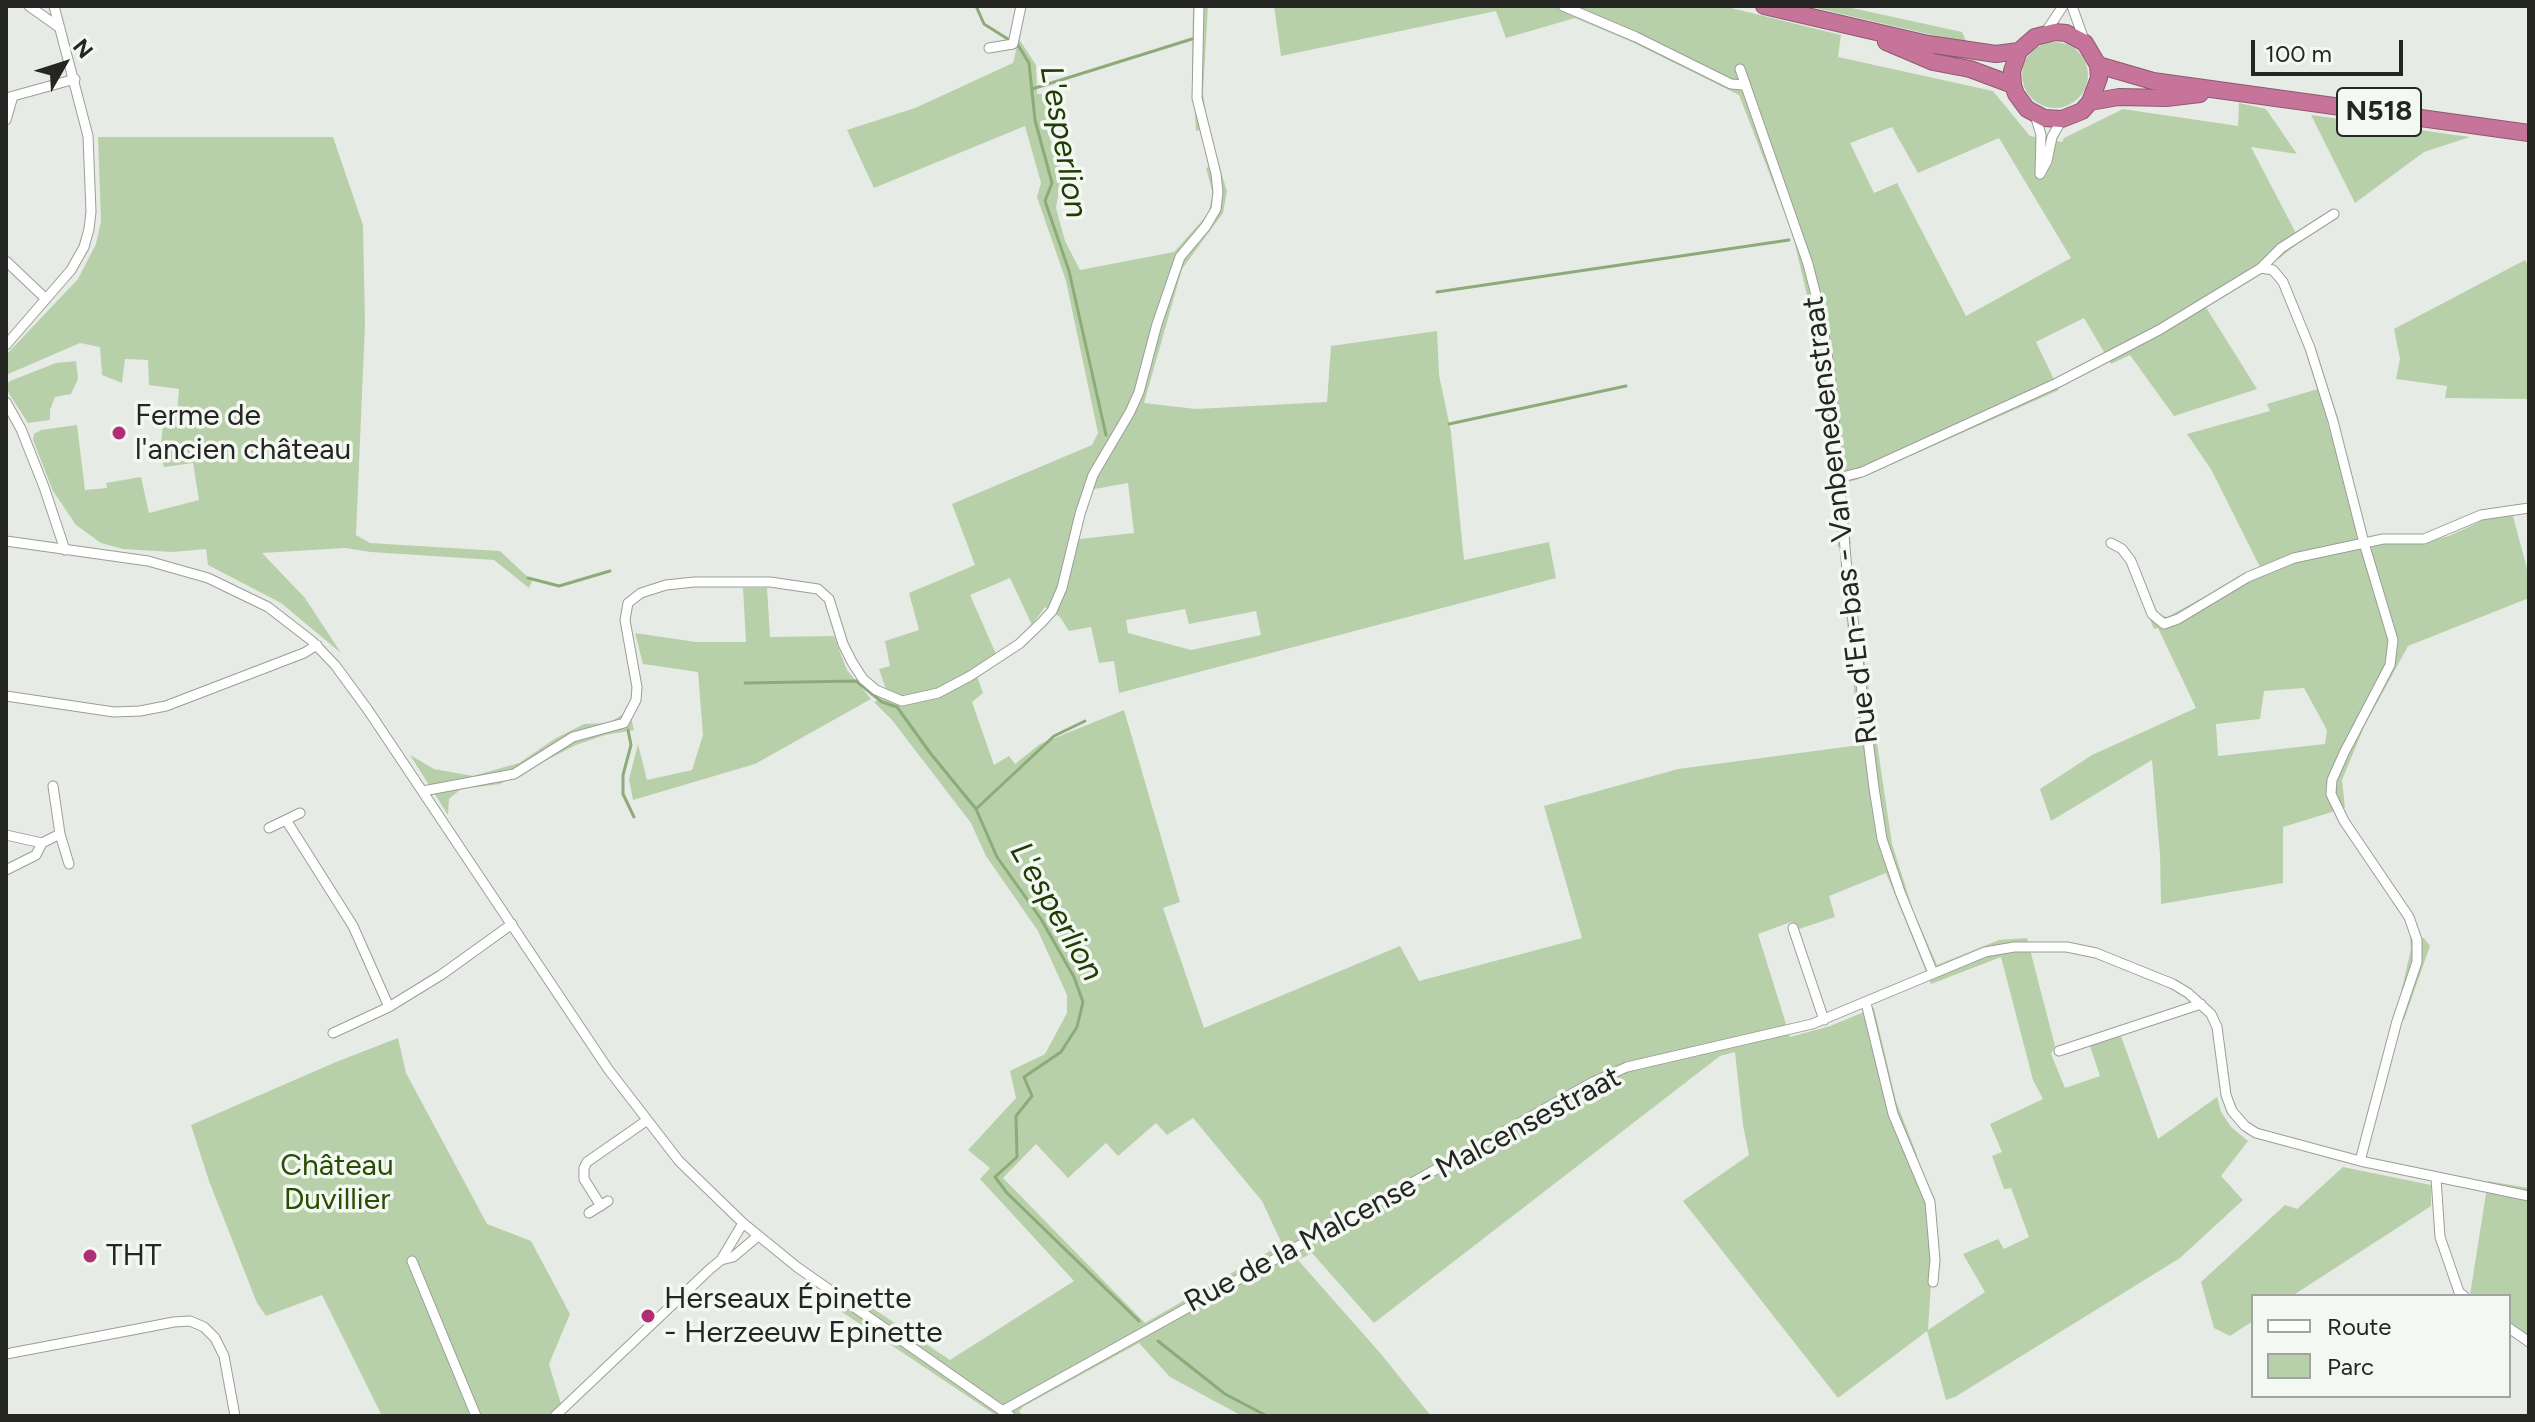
<!DOCTYPE html>
<html>
<head>
<meta charset="utf-8">
<style>
	body { margin:0 }
	#map { position:relative; width:2535px; height:1422px; overflow:hidden; background:#e7ebe5; font-family:Figtree,sans-serif }
	canvas { display:block }
	.frame { position:absolute; inset:0; border:8px solid #252624; pointer-events:none }
	.legend { position:absolute; left:2251px; top:1294px; width:260px; height:104px; box-sizing:border-box; background:#f4f8f2; border:2px solid #a1a4a0; margin:0; padding:10px 14px; list-style:none; font-size:24px; color:#252624 }
	.legend li { display:flex; align-items:center; gap:16px; height:40px }
	.legend b { width:40px; border:2px solid #a1a4a0 }
	.north { position:absolute; left:24px; top:24px; width:80px; height:80px; -webkit-text-stroke:6px #f4f8f2; paint-order:stroke; rotate:51deg; font-size:22px; font-weight:700; line-height:32px; text-align:center; color:#252624 }
	.north::after { content:''; display:block; margin:auto; width:28px; height:36px; background:#252624; clip-path:polygon(50% 0,100% 100%,50% 72%,0 100%) }
	.scale { position:absolute; left:2251px; top:40px; width:152px; height:36px; box-sizing:border-box; border:4px solid #252624; border-top:0; padding-left:10px; font-size:24px; line-height:28px; white-space:nowrap; color:#252624; -webkit-text-stroke:6px #f4f8f2; paint-order:stroke }
</style>
</head>
<body>
<div id="map">
<canvas width="2535" height="1422"></canvas>
<div class="frame"></div>
<ul class="legend">
<li><b style="height:10px;background:#fff"></b>Route</li>
<li><b style="height:22px;background:#b8d0a9"></b>Parc</li>
</ul>
<div class="north">N</div>
<div class="scale">100 m</div>
</div>
<script>
const ctx = document.querySelector('canvas').getContext('2d');
ctx.lineJoin = 'round';
function fillPath(path, color) { ctx.fillStyle = color; ctx.fill(path, 'evenodd'); }
const toPath = rows => new Path2D(rows.map(r => 'M' + r).join(''));
function stroke(path, color, width, dash) { ctx.strokeStyle = color; ctx.lineWidth = width; ctx.lineCap = dash ? 'butt' : 'round'; ctx.setLineDash(dash || []); ctx.stroke(path); }
function write(font, color, halo, rows, align = 'center') {
  ctx.font = font + ' Figtree,sans-serif'; ctx.lineWidth = 7; ctx.setLineDash([]); ctx.textBaseline = 'middle'; ctx.strokeStyle = halo; ctx.fillStyle = color; for (const [text, x, y, turn = 0] of rows) {
    ctx.save(); ctx.translate(x, y); ctx.rotate((+turn || 0) * Math.PI / 180); ctx.textAlign = isNaN(turn) ? turn : align; if (halo) ctx.strokeText(text, 0, 0); ctx.fillText(text, 0, 0); ctx.restore();
  }
}
const green = toPath([
	[1193,6,1208,6,1203,93,1208,127,1196,131,1192,67],
	[1274,6,1723,6,1841,35,1838,57,1993,91,2030,136,2062,142,2064,138,2123,109,2238,126,2239,103,2266,109,2297,154,2251,147,2300,241,2280,258,2253,269,2202,301,2257,389,2174,416,2130,355,2111,364,2084,318,2036,342,2059,390,1856,480,1843,483,1851,544,1838,547,1819,346,1792,232,1739,95,1634,43,1575,18,1506,38,1496,11,1281,56],
	[1892,127,1918,173,1999,138,2071,258,1966,316,1897,183,1874,193,1850,143],
	[1807,6,1843,6,1962,32,1967,43],
	[1019,39,1036,65,1037,94,1045,94,1047,130,1062,172,1056,208,1065,241,1080,270,1174,252,1208,214,1213,194,1206,168,1218,163,1227,191,1223,213,1182,269,1144,403,1196,409,1327,402,1331,346,1437,331,1439,375,1451,432,1464,560,1549,542,1556,578,1119,693,1114,661,1099,663,1091,627,1069,631,1060,617,1045,607,1032,625,1010,578,970,595,996,654,974,668,983,693,972,702,994,765,1009,756,1015,764,1040,744,1124,710,1180,902,1163,908,1204,1028,1400,946,1419,981,1582,938,1544,806,1678,769,1860,745,1845,605,1856,603,1892,844,1913,910,1937,965,1999,940,2027,938,2055,1046,2051,1054,2065,1088,2100,1076,2090,1046,2121,1036,2158,1139,2217,1097,2221,1112,2231,1127,2248,1141,2221,1176,2243,1200,2180,1258,1955,1397,1946,1400,1927,1331,1838,1398,1683,1201,1749,1155,1743,1125,1735,1052,1720,1056,1374,1323,1312,1253,1298,1260,1381,1354,1431,1416,1242,1416,1170,1377,1139,1343,1024,1406,1019,1411,1023,1416,997,1416,839,1310,850,1293,950,1360,1074,1281,980,1179,990,1168,968,1150,1016,1098,1010,1071,1045,1054,1067,1013,1067,995,1038,931,986,856,971,823,892,720,874,702,881,698,890,701,879,669,890,666,885,641,919,630,909,593,975,565,952,504,1092,445,1098,433,1066,281,1037,197,1041,183,1025,126,874,188,847,130,915,108,1013,63],
	[1128,483,1134,533,1071,540,1083,491],
	[1185,609,1189,624,1256,611,1261,635,1191,650,1128,633,1126,620],
	[1886,873,1931,984,2001,957,2033,1080,2043,1099,1990,1124,2002,1152,1992,1156,2004,1189,2011,1188,2029,1237,2004,1249,1998,1239,1963,1254,1985,1292,1928,1330,1932,1267,1928,1205,1909,1158,1917,1155,1896,1101,1874,1008,1830,1026,1790,1037,1758,934,1791,922,1797,924,1799,929,1835,917,1829,896],
	[1193,1118,1262,1201,1282,1244,1145,1323,1003,1178,1036,1144,1068,1178,1106,1143,1118,1156,1156,1123,1167,1135],
	'2022 75a33 33 0 1 1 66 0a33 33 0 1 1-66 0Z',
	[2311,115,2470,137,2424,152,2355,203],
	[98,137,333,137,363,225,365,323,356,535,370,543,500,551,532,581,529,588,494,560,371,552,345,548,262,553,305,598,341,653,281,603,208,565,206,549,173,552,123,549,101,543,76,525,53,491,33,440,34,434,41,430,77,425,85,490,107,488,106,483,141,477,149,513,199,500,193,463,164,467,160,453,164,416,177,415,179,389,149,385,148,360,125,359,122,383,102,375,100,347,80,343,6,375,6,355,78,279,96,244,101,221],
	[2525,260,2529,268,2529,399,2445,398,2447,386,2396,379,2400,359,2394,329],
	[76,361,78,379,71,394,55,397,50,410,50,420,28,423,10,395,6,386,10,381,56,363],
	[2318,389,2348,495,2360,548,2385,543,2426,542,2449,536,2490,517,2513,516,2529,576,2529,598,2408,646,2364,727,2342,780,2345,808,2283,827,2283,883,2161,904,2160,855,2152,760,2051,821,2040,789,2092,755,2196,708,2158,628,2154,629,2132,576,2141,572,2158,614,2167,617,2260,567,2212,471,2187,434,2270,411,2267,404],
	[2304,688,2327,730,2325,744,2218,756,2216,724,2260,719,2264,691],
	[743,588,767,588,770,637,834,636,847,670,871,699,755,764,633,800,629,779,638,744,647,780,692,770,703,735,698,672,643,664,635,633,696,642,746,642],
	[629,710,634,730,605,735,576,745,500,784,461,789,449,799,448,815,410,755,434,769,473,776,519,763,556,738,584,724,609,723],
	[2410,938,2424,938,2430,946,2404,1020,2395,1018,2411,949],
	[398,1038,406,1073,487,1224,531,1241,570,1314,549,1364,561,1404,548,1416,382,1416,322,1295,266,1316,257,1303,209,1181,191,1125,336,1062],
	[2343,1167,2431,1185,2431,1206,2292,1296,2253,1296,2253,1321,2230,1336,2214,1328,2201,1282,2285,1205,2297,1209],
	[2488,1181,2529,1188,2529,1338,2509,1323,2509,1296,2470,1295]
]);
const stream = toPath([
	[976,6,984,24,1011,41],
	[1018,45,1029,63,1035,120,1052,183,1045,201,1069,271,1106,435],
	[1032,89,1192,39],
	[1437,292,1789,240],
	[1449,424,1626,386],
	[528,578,559,586,610,571],
	[745,683,856,681,882,702,897,707,931,754,976,809],
	[1085,721,1054,736,976,809,997,857,1041,919,1074,977,1083,1002,1077,1027,1061,1052,1024,1077,1032,1096,1016,1116,1017,1157,995,1177,1007,1193,1139,1321],
	[628,730,631,745,623,775,623,794,634,817],
	[1158,1341,1225,1394,1267,1416]
]);
const street = toPath([
	[29,6,60,28],
	[1563,6,1636,37,1731,84,1743,85],
	[2072,6,2084,40],
	[2045,33,2063,6],
	[989,48,1013,44,1021,6],
	[1740,69,1808,264,1821,315,1830,372,1847,571,1874,788,1882,839,1900,892,1933,973],
	[6,98,75,79],
	[2035,115,2041,135,2040,174],
	[6,120,13,96],
	[2040,174,2047,161,2052,137,2062,119],
	[6,261,46,299],
	[2261,268,2281,248,2334,214],
	[6,345,71,270,84,247,89,229,91,212,88,136,54,6],
	[6,402,21,429,44,487,65,550],
	[1838,478,1862,472,2057,383,2159,330,2261,268,2273,270,2283,282,2310,348,2333,421,2364,543,2393,640,2390,665,2344,753,2332,780,2331,794,2344,821,2409,917,2417,940,2417,962,2397,1021,2360,1161],
	[6,541,148,561,208,578,268,607,312,641,335,665,368,710,608,1069,679,1161,743,1223,797,1267,1010,1416],
	[2111,543,2122,549,2131,561,2152,614,2164,624,2178,619,2248,577,2294,558,2383,539,2424,539,2481,515,2529,508],
	[6,696,114,712,140,711,166,706,304,653,317,645],
	[53,786,60,834,69,864],
	[423,791,514,774,573,737,624,723,636,700,637,687,625,620,628,603,641,593,666,585,694,582,770,582,818,589,829,599,843,644,852,662,863,679,876,690,902,701,938,693,970,676,1019,644,1042,622,1052,611,1062,588,1080,514,1093,475,1130,412,1139,392,1157,324,1180,257,1206,226,1216,209,1218,192,1216,174,1197,98,1199,6],
	[286,820,353,926,389,1007],
	[269,828,300,813],
	[6,835,42,843],
	[6,870,36,855,42,843,60,834],
	[1793,928,1824,1020],
	[1866,1003,1893,1114,1930,1202,1935,1260,1933,1282],
	[333,1033,389,1007,441,975,512,924],
	[2059,1051,2201,1004],
	[2436,1178,2440,1237,2459,1292,2464,1296],
	[601,1206,584,1179,584,1168,587,1162,646,1121],
	[589,1213,608,1201],
	[721,1260,743,1223],
	[412,1261,476,1416],
	[2509,1328,2529,1342],
	[6,1354,174,1322,190,1321,204,1327,215,1338,224,1356,235,1416],
	[1004,1410,1593,1082,1627,1067,1812,1024,1985,952,2014,947,2067,947,2096,953,2173,984,2188,993,2211,1014,2217,1027,2226,1095,2232,1111,2245,1126,2256,1133,2360,1161,2529,1196],
	[555,1416,710,1269,721,1260,733,1257,758,1236]
]);
const highway = toPath([
	[1764,6,1928,44,1996,54,2019,51],
	[1886,42,1933,62,1970,69,2013,85],
	[2098,65,2099,78,2090,102,2082,111,2062,119,2044,118,2027,109,2016,94,2013,85,2012,71,2019,51,2035,37,2055,32,2066,33,2085,43,2098,65,2153,81,2529,133],
	[2090,102,2119,97,2166,98,2200,94]
]);
const markers = [
	[119,433,8,"#b12d74"],
	[90,1256,8,"#b12d74"],
	[648,1316,8,"#b12d74"]
];
const shields = [
	[2379,112,84]
];
const shieldNames = [
	["N518",2379,112]
];
const poiNames = [
	["Ferme de",135,416],
	["l'ancien château",135,450],
	["THT",106,1256],
	["Herseaux Épinette",664,1299],
	["- Herzeeuw Epinette",664,1333]
];
const streetNames = [
	["Rue d'En-bas - Vanbenedenstraat",1841,520,-97],
	["Rue de la Malcense - Malcensestraat",1403,1190,-28]
];
const parkNames = [
	["Château",337,1166],
	["Duvillier",337,1200]
];
const waterNames = [
	["L'esperlion",1063,142,80],
	["L'esperlion",1056,912,60]
];
fillPath(green, '#b8d0a9');
stroke(stream, '#8dab79', 3);
stroke(street, '#9a9e98', 11);
stroke(highway, '#8e5970', 18);
stroke(street, '#fff', 9);
stroke(highway, '#c67499', 16);
for (const [x, y, r, color] of markers) { const dot = new Path2D(); dot.arc(x, y, r, 0, 2 * Math.PI); ctx.fillStyle = color; ctx.fill(dot); stroke(dot, '#f4f8f2', 3); }
for (const [x, y, w] of shields) { const box = new Path2D(); box.roundRect(x - w / 2, y - 24, w, 48, 6); ctx.fillStyle = '#f4f8f2'; ctx.fill(box); stroke(box, '#252624', 2); }
write('bold 28px', '#252624', null, shieldNames);
write('30px', '#252624', '#f4f8f2', poiNames, 'left');
write('30px', '#252624', '#f4f8f2', streetNames);
write('30px', '#284c00', '#f4f8f2', parkNames);
write('italic 32px', '#203c04', '#f4f8f2', waterNames);
</script>
</body>
</html>
